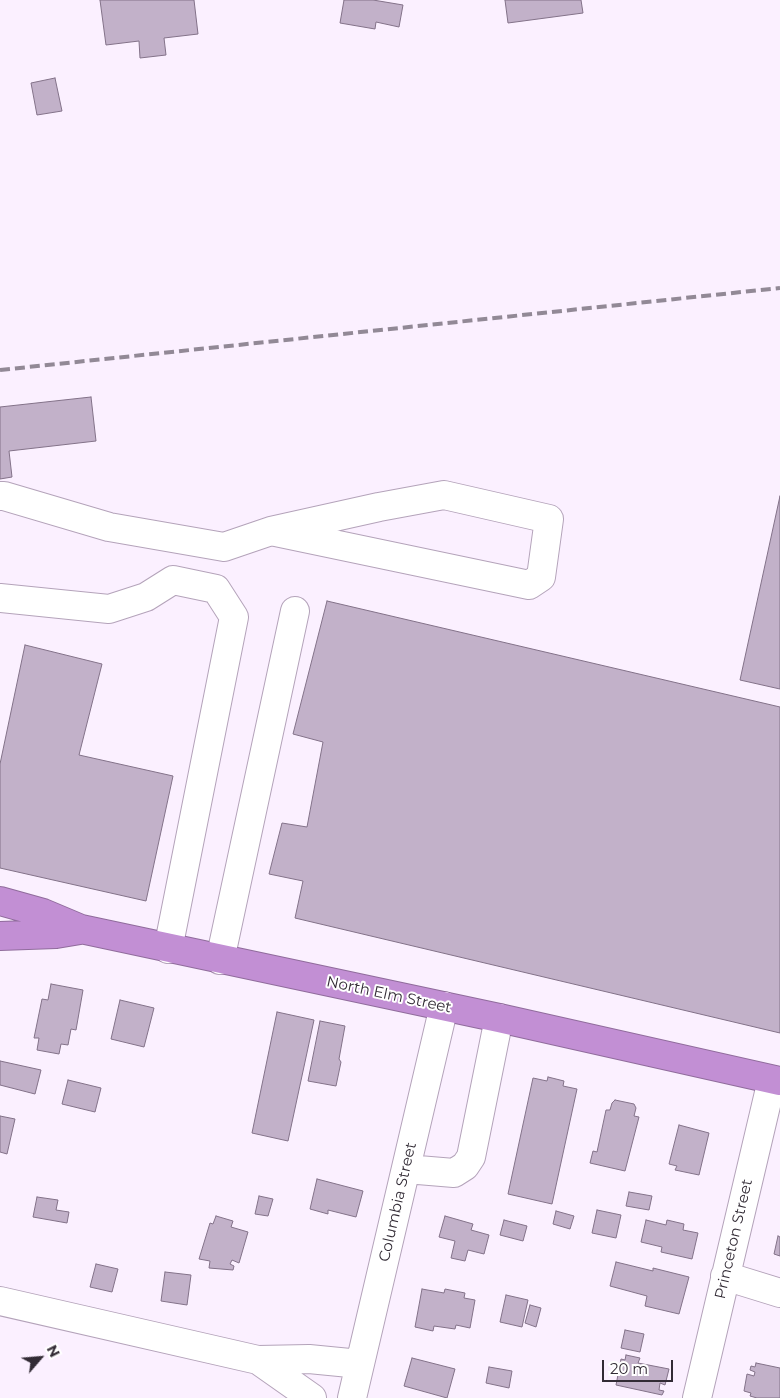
<!DOCTYPE html>
<html>
<head>
<meta charset="utf-8">
<style>
	body { margin:0 }
	#map { position:relative; width:780px; height:1398px; overflow:hidden; background:#fbf0ff; font-family:Montserrat,sans-serif }
	canvas { display:block }
	.north { position:absolute; left:15px; top:1333px; width:50px; height:50px; -webkit-text-stroke:4px #fff; paint-order:stroke; rotate:63deg; font-size:14px; font-weight:700; line-height:20px; text-align:center; color:#322b35 }
	.north::after { content:''; display:block; margin:auto; width:18px; height:22px; background:#322b35; clip-path:polygon(50% 0,100% 100%,50% 72%,0 100%) }
	.scale { position:absolute; left:602px; top:1360px; width:71px; height:22px; box-sizing:border-box; border:2px solid #322b35; border-top:0; padding-left:6px; font-size:15px; line-height:18px; white-space:nowrap; color:#322b35; -webkit-text-stroke:4px #fff; paint-order:stroke }
</style>
</head>
<body>
<div id="map">
<canvas width="780" height="1398"></canvas>
<div class="north">N</div>
<div class="scale">20 m</div>
</div>
<script>
const ctx = document.querySelector('canvas').getContext('2d');
ctx.lineJoin = 'round';
function fillPath(path, color) { ctx.fillStyle = color; ctx.fill(path, 'evenodd'); }
const toPath = rows => new Path2D(rows.map(r => 'M' + r).join(''));
function stroke(path, color, width, dash) { ctx.strokeStyle = color; ctx.lineWidth = width; ctx.lineCap = dash ? 'butt' : 'round'; ctx.setLineDash(dash || []); ctx.stroke(path); }
function write(font, color, halo, rows, align = 'center') {
  ctx.font = font + ' Montserrat,sans-serif'; ctx.lineWidth = 4; ctx.setLineDash([]); ctx.textBaseline = 'middle'; ctx.strokeStyle = halo; ctx.fillStyle = color; for (const [text, x, y, turn = 0] of rows) {
    ctx.save(); ctx.translate(x, y); ctx.rotate((+turn || 0) * Math.PI / 180); ctx.textAlign = isNaN(turn) ? turn : align; if (halo) ctx.strokeText(text, 0, 0); ctx.fillText(text, 0, 0); ctx.restore();
  }
}
const building = toPath([
	[100,0,194,0,198,34,164,38,166,55,140,58,139,41,106,45,100,0],
	[344,0,373,0,403,5,399,27,376,22,375,29,340,23,344,0],
	[505,0,581,0,583,13,508,23,505,0],
	[55,78,62,111,37,115,31,83,55,78],
	[91,397,96,441,9,451,12,477,0,479,0,407,91,397],
	[780,496,780,689,740,680,780,496],
	[327,601,780,707,780,1033,295,918,303,881,269,874,282,823,307,827,323,742,293,734,327,601],
	[25,645,102,664,79,755,173,776,146,901,0,868,0,764,25,645],
	[51,984,83,990,76,1030,71,1029,68,1045,61,1044,59,1054,37,1050,39,1038,34,1038,42,999,48,1000,51,984],
	[120,1000,154,1008,144,1047,111,1039,120,1000],
	[277,1012,314,1020,288,1141,252,1133,277,1012],
	[320,1021,345,1026,339,1059,341,1062,336,1086,308,1081,320,1021],
	[0,1061,41,1070,35,1094,0,1085,0,1061],
	[548,1077,564,1081,563,1086,577,1089,552,1204,508,1194,533,1078,547,1081,548,1077],
	[68,1080,101,1088,95,1112,62,1104,68,1080],
	[615,1100,634,1104,636,1108,634,1116,639,1117,625,1171,590,1163,593,1151,597,1152,606,1110,610,1110,612,1103,615,1100],
	[0,1116,15,1119,7,1154,0,1152,0,1116],
	[679,1125,709,1133,699,1175,675,1170,677,1166,669,1164,679,1125],
	[317,1179,363,1191,356,1217,328,1210,328,1214,310,1209,317,1179],
	[629,1192,652,1196,649,1210,626,1206,629,1192],
	[259,1196,273,1199,268,1216,255,1214,259,1196],
	[37,1197,58,1200,56,1210,69,1212,67,1223,33,1217,37,1197],
	[597,1210,621,1215,616,1238,592,1233,597,1210],
	[556,1211,574,1216,570,1229,553,1224,556,1211],
	[216,1216,233,1221,231,1227,248,1232,239,1263,232,1260,230,1264,234,1266,233,1270,209,1268,210,1261,199,1259,210,1223,213,1224,216,1216],
	[445,1216,473,1224,471,1230,489,1235,484,1254,468,1250,465,1261,451,1258,455,1241,439,1237,445,1216],
	[504,1220,527,1226,523,1241,500,1235,504,1220],
	[646,1220,666,1225,667,1220,684,1224,683,1230,698,1233,692,1259,661,1252,662,1247,641,1242,646,1220],
	[778,1236,780,1237,780,1256,774,1254,778,1236],
	[616,1262,653,1271,653,1268,689,1277,679,1314,645,1306,647,1296,610,1286,616,1262],
	[96,1264,118,1269,112,1292,90,1287,96,1264],
	[165,1272,191,1275,187,1305,161,1301,165,1272],
	[422,1289,444,1293,445,1289,465,1293,464,1298,475,1300,470,1328,456,1325,455,1329,434,1326,433,1331,415,1327,422,1289],
	[506,1295,528,1300,522,1327,500,1322,506,1295],
	[530,1305,541,1308,536,1327,525,1323,530,1305],
	[625,1330,644,1334,640,1352,621,1348,625,1330],
	[626,1355,640,1358,638,1363,669,1369,665,1385,660,1383,659,1390,664,1391,662,1395,616,1385,621,1359,625,1360,626,1355],
	[412,1358,455,1369,447,1398,404,1386,412,1358],
	[756,1363,780,1368,780,1398,757,1398,750,1396,751,1393,744,1391,747,1374,754,1376,755,1372,750,1370,751,1366,755,1367,756,1363],
	[489,1367,512,1371,509,1388,486,1383,489,1367]
]);
const minor = toPath([
	[0,496,4,496,109,527,224,547,271,531,379,507,444,495,549,519,541,577,529,585,271,531],
	[0,598,109,609,146,597,173,580,216,589,234,617,168,949],
	[220,960,295,611],
	[406,1169,454,1173,465,1166,471,1157,499,1018],
	[725,1276,780,1293],
	[0,1301,258,1360,309,1359,360,1364],
	[258,1360,312,1398],
	[352,1398,444,1006],
	[697,1398,772,1080]
]);
const highway = toPath([
	[0,901,43,913,81,929,499,1018,780,1081],
	[0,936,56,934,80,930]
]);
const rail = toPath([
	[0,370,780,288]
]);
const streetNames = [
	["North Elm Street",389,995,12],
	["Columbia Street",398,1202,-77],
	["Princeton Street",734,1239,-77]
];
fillPath(building, '#c2b1c9');
stroke(building, '#837289', 1);
stroke(minor, '#b4a3ba', 30);
stroke(highway, '#906c9c', 30);
stroke(minor, '#fff', 28);
stroke(highway, '#c28fd4', 28);
stroke(rail, '#928996', 4, [10, 5]);
write('15px', '#322b35', '#fff', streetNames);
</script>
</body>
</html>
